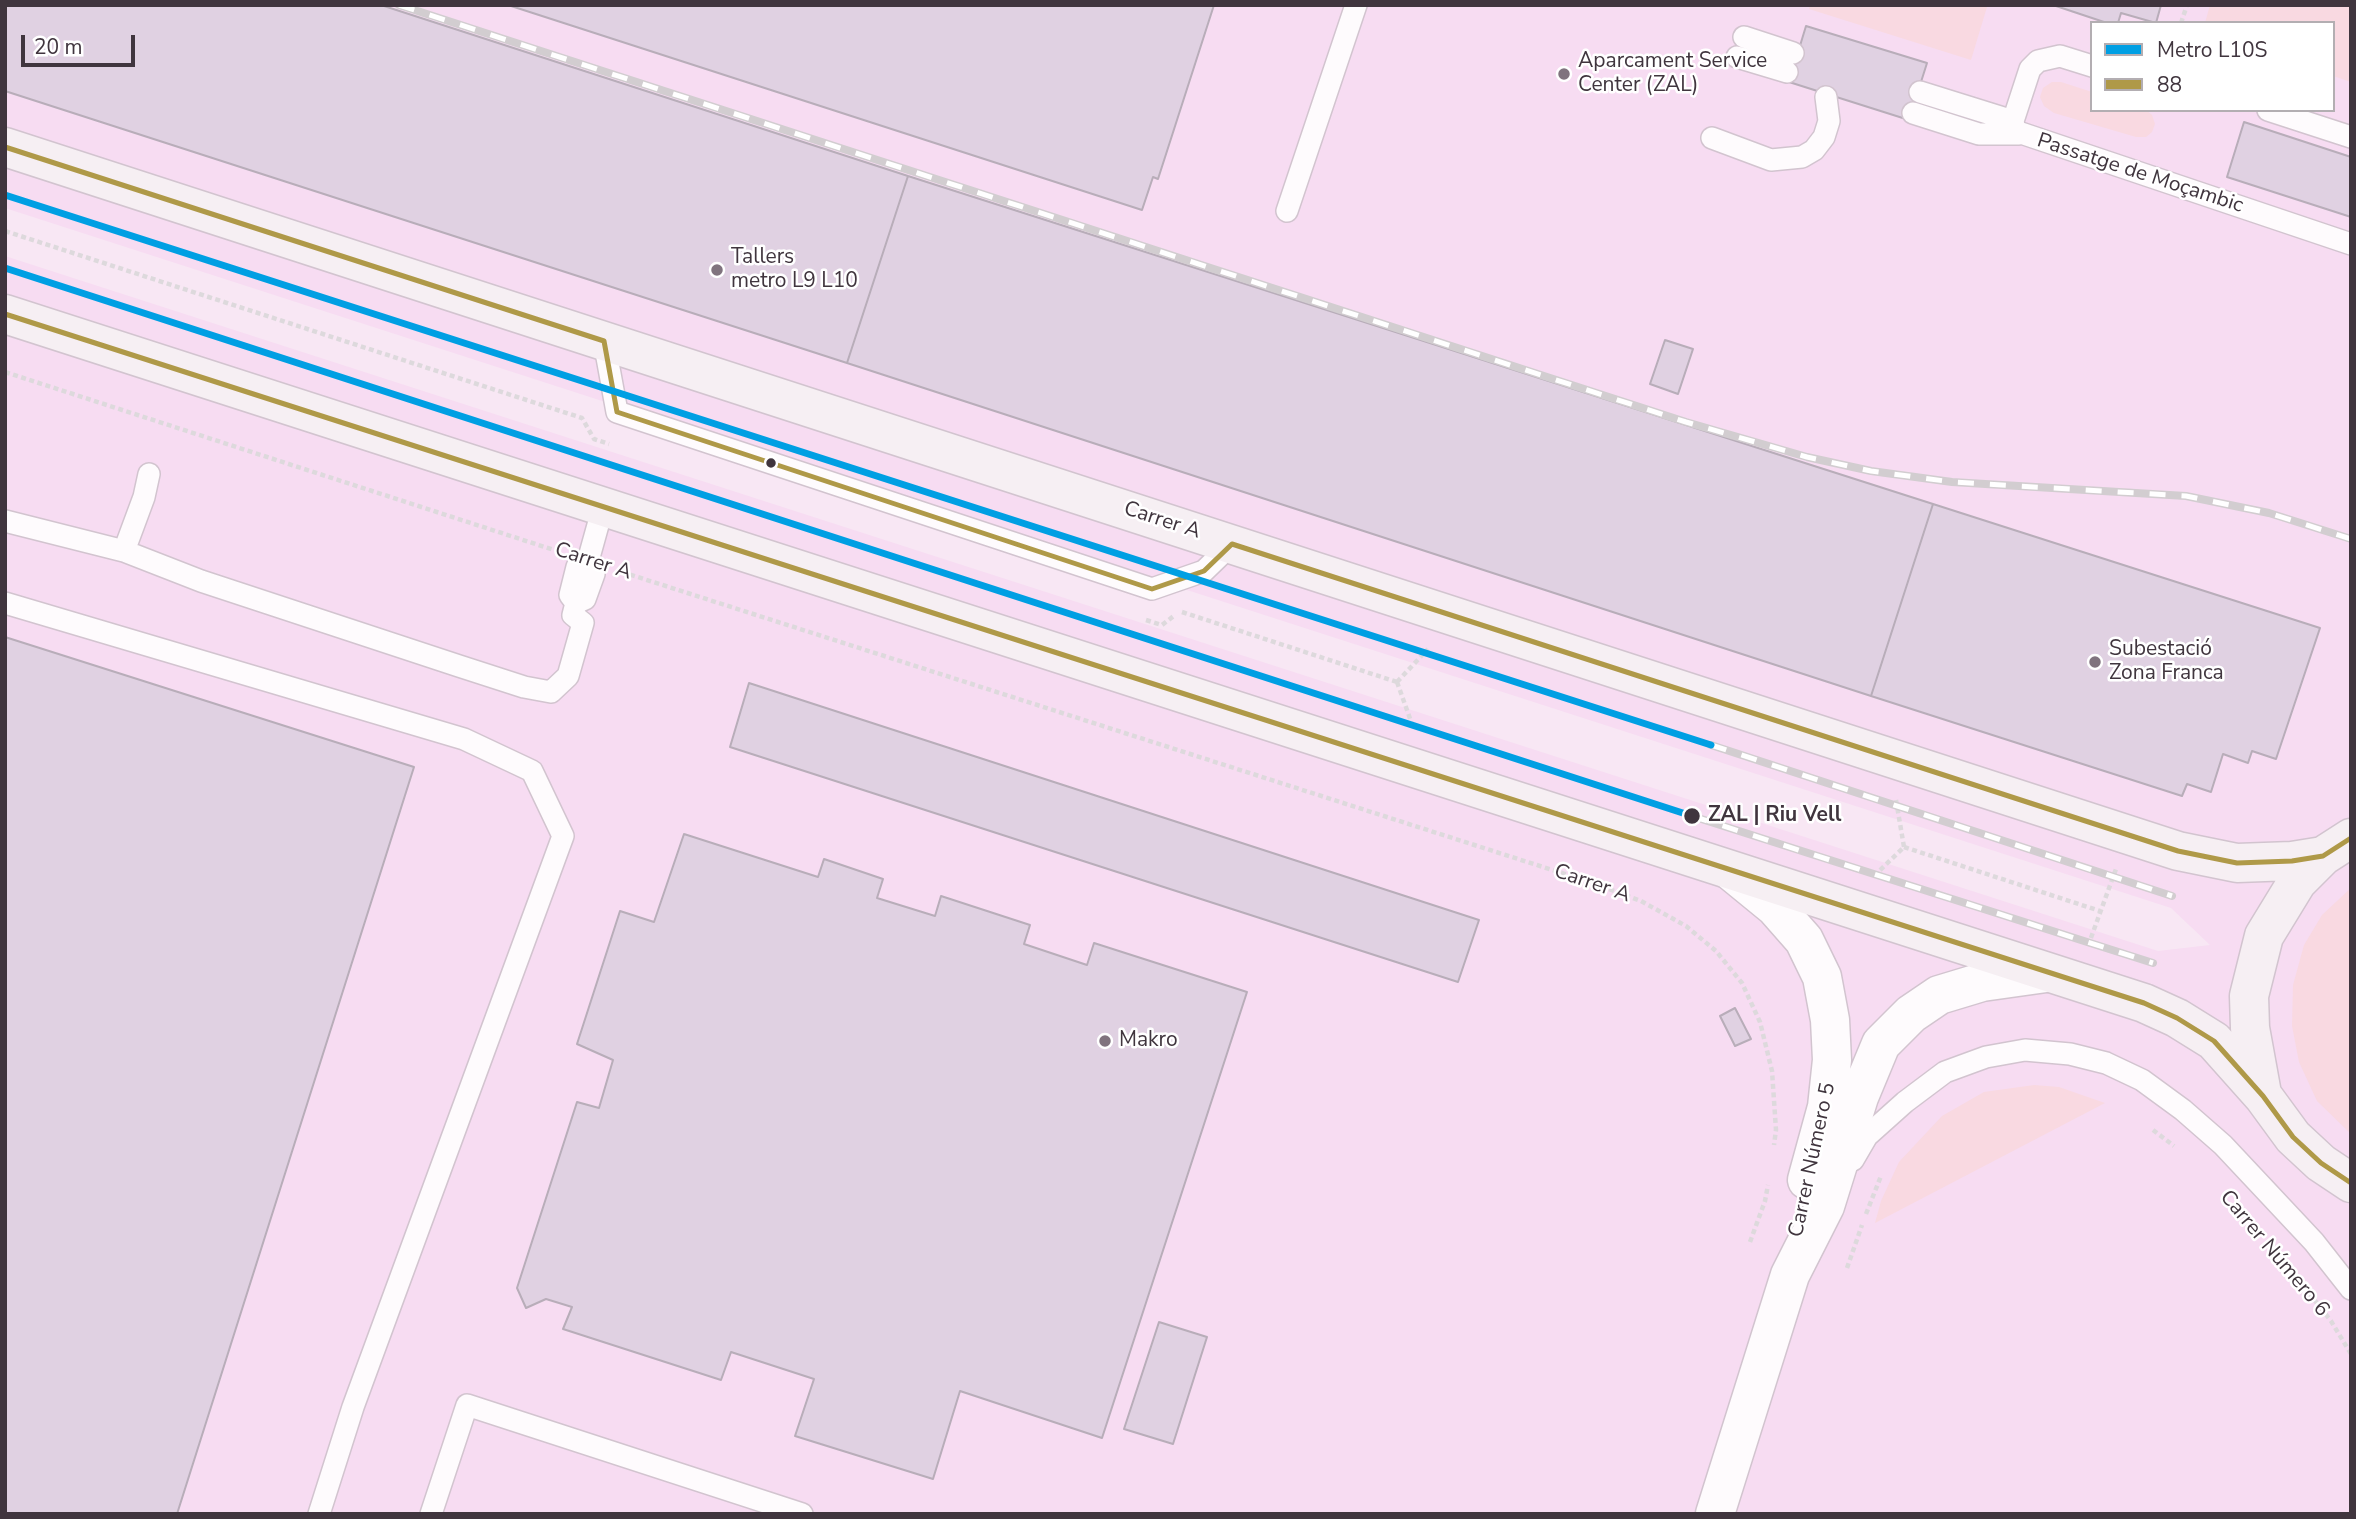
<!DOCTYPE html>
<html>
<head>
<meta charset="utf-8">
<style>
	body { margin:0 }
	#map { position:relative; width:2356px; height:1519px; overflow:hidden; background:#f8e7f4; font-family:"Nunito Sans",sans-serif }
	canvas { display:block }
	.frame { position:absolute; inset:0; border:7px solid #40353e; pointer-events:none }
	.legend { position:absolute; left:2090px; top:21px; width:245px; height:91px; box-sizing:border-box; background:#fff; border:2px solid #b3aeb2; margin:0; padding:9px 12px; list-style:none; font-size:21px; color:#40353e }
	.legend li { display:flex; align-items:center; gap:14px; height:35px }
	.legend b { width:35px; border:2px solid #b3aeb2 }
	.scale { position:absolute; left:21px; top:35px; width:114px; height:32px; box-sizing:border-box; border:4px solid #40353e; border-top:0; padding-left:9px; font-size:21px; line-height:24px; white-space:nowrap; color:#40353e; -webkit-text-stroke:5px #fff; paint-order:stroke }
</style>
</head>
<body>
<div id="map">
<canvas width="2356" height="1519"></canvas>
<div class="frame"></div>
<ul class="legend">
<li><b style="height:9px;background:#009fe3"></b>Metro L10S</li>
<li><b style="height:9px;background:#af9948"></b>88</li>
</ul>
<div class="scale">20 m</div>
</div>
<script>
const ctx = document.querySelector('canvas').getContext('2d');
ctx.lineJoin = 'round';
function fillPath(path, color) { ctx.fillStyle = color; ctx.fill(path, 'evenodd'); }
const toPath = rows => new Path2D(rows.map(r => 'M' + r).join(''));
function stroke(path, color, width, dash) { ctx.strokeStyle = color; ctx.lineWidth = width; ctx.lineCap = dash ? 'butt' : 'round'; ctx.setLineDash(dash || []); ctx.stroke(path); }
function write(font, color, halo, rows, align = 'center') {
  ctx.font = font + ' "Nunito Sans",sans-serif'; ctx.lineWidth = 5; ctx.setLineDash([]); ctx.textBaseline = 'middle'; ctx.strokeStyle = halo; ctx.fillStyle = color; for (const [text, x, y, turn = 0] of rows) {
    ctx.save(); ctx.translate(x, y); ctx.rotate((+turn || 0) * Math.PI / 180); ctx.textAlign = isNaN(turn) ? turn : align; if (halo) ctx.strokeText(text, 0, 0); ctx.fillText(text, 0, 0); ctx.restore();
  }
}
const built = toPath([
	[5,5,2351,5,2351,1514,5,1514,5,256,2158,951,2210,945,2171,908,5,208],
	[2092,23,2333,23,2333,110,2092,110]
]);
const green = toPath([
	[1810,5,1983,5,1987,7,1971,60,1809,9],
	[2210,5,2351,5,2351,82,2333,76,2333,23,2205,23],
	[2052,82,2061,82,2092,92,2092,110,2146,110,2152,115,2155,124,2152,132,2146,137,2136,137,2054,113,2044,106,2040,97,2043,88],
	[2351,888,2351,1134,2317,1101,2299,1062,2292,1026,2293,985,2304,945,2322,915],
	[2034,1085,2059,1087,2105,1103,1875,1223,1881,1201,1899,1162,1942,1116,1984,1092]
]);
const building = toPath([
	[5,5,381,5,908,176,847,363,5,91,5,5],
	[508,5,1214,5,1158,179,1153,177,1142,210,508,5],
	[2053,5,2161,5,2156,23,2121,13,2118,23,2107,23,2053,5],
	[1806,26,1927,63,1909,120,1789,82,1806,26],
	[2244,122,2351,157,2351,217,2227,177,2244,122],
	[908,176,1933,504,1871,696,847,363,908,176],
	[1665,340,1693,349,1678,394,1650,384,1665,340],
	[1933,504,2320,628,2276,759,2252,751,2248,763,2223,754,2211,792,2187,784,2182,796,1871,696,1933,504],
	[5,637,414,767,177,1514,5,1514,5,637],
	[749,683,1479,920,1458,982,730,747,749,683],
	[684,834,818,877,824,859,883,879,877,898,935,916,941,896,1030,925,1024,944,1087,965,1094,943,1247,992,1102,1438,960,1391,933,1479,795,1436,814,1379,731,1352,721,1380,563,1329,572,1307,546,1299,526,1308,517,1288,577,1102,599,1108,613,1060,577,1044,620,911,654,922,684,834],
	[1735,1008,1751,1039,1735,1046,1720,1016,1735,1008],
	[1159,1322,1207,1337,1173,1444,1124,1429,1159,1322]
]);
const path = toPath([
	[2181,23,2187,5],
	[5,231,582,418,594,439,609,444],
	[5,372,554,550],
	[622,572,1593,883,1641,901,1686,926,1716,951,1742,983,1760,1022,1772,1071,1776,1130,1774,1145],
	[1182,612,1397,682],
	[1146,620,1162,625,1175,615],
	[1397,682,1428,649],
	[1397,682,1413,727],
	[1896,800,1904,847],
	[1904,847,2100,911],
	[1874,876,1904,847],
	[2088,946,2116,869],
	[2153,1130,2174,1146],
	[1866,1214,1881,1176],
	[1750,1242,1765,1201,1768,1185],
	[2273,1247,2331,1321,2351,1354],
	[1847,1268,1862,1225]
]);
const lane = toPath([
	[1744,37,1793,53],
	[1737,57,1787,72],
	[2092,66,2060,56,2038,61,2030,69,2013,121,2015,131,2351,244],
	[1920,92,2013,121],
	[2268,110,2351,137],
	[1913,113,1979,134,2019,134],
	[1712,138,1771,160,1802,157,1814,150,1824,137,1829,121,1826,97],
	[1287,211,1356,5],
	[604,341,617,412,1152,589,1204,571,1232,544],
	[5,521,124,551,144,497,149,474],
	[124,551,201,581,459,666,524,687,551,692,568,676,583,623,573,615,576,603,570,595,577,567,588,561],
	[5,603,464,739,532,771,563,836,353,1407,319,1514],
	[576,603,585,599,594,574,588,561,603,507],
	[1853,1160,1867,1136,1905,1102,1945,1072,1986,1057,2025,1050,2070,1054,2106,1063,2142,1080,2183,1110,2223,1145,2314,1242,2351,1289],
	[431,1514,467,1405,802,1514]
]);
const street = toPath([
	[1731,871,1775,907,1804,940,1822,977,1830,1020,1832,1060,1827,1107,1807,1180],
	[1715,1514,1790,1275,1825,1206,1859,1097,1881,1044,1911,1014,1939,995,1982,982,2046,973]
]);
const secondary = toPath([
	[5,147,2178,851,2237,863,2292,861,2323,856],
	[5,314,2144,1003,2177,1018,2214,1041,2263,1096,2293,1137,2321,1163,2351,1183],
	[2262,1094,2250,1028,2249,996,2264,936,2297,882,2323,856,2351,838]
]);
const rail = toPath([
	[399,5,1686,422,1807,457,1871,471,1952,482,2186,496,2269,513,2351,539],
	[1711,745,2172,896],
	[1692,816,2153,963]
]);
const bus1 = toPath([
	[5,147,604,341,617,412,1152,589,1204,571,1232,544,2178,851,2237,863,2292,861,2323,856,2351,838],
	[5,314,2144,1003,2177,1018,2214,1041,2263,1096,2293,1137,2321,1163,2351,1183]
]);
const metro1 = toPath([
	[5,195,1711,745],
	[5,268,1692,816]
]);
const markers = [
	[1564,74,7,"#80737e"],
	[717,270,7,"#80737e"],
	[771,463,6,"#40353e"],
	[2095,662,7,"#80737e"],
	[1692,816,9,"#40353e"],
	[1105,1041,7,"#80737e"]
];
const poiNames = [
	["Aparcament Service",1578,62],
	["Center (ZAL)",1578,86],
	["Tallers",731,258],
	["metro L9 L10",731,282],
	["Subestació",2109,650],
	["Zona Franca",2109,674],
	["Makro",1119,1041]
];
const streetNames = [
	["Passatge de Moçambic",2140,174,18],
	["Carrer A",1162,521,18],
	["Carrer A",593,562,18],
	["Carrer A",1592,884,19],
	["Carrer Número 5",1813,1160,-78],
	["Carrer Número 6",2274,1254,50]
];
const stopNames = [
	["ZAL | Riu Vell",1708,816]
];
fillPath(built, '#f7dcf2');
fillPath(green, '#f9d9e1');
fillPath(building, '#e0d1e2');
stroke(building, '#b8adb9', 2);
stroke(lane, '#d2c4cf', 24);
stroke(street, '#d2c4cf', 41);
stroke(secondary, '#d2c4cf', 41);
stroke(path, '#ddd9dc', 4.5, [5, 3.5]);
stroke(lane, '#fefbfd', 21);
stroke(street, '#fefbfd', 38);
stroke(secondary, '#f6eff3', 38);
stroke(rail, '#d2cdd0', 8);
stroke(rail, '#fff', 5, [16]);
stroke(bus1, '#af9948', 5);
stroke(metro1, '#009fe3', 7);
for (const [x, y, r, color] of markers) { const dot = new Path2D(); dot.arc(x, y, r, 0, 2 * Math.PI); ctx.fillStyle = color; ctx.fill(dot); stroke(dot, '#fff', 2.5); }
write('21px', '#40353e', '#fff', poiNames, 'left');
write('21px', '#40353e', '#fff', streetNames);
write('bold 21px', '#40353e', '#fff', stopNames, 'left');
</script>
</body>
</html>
